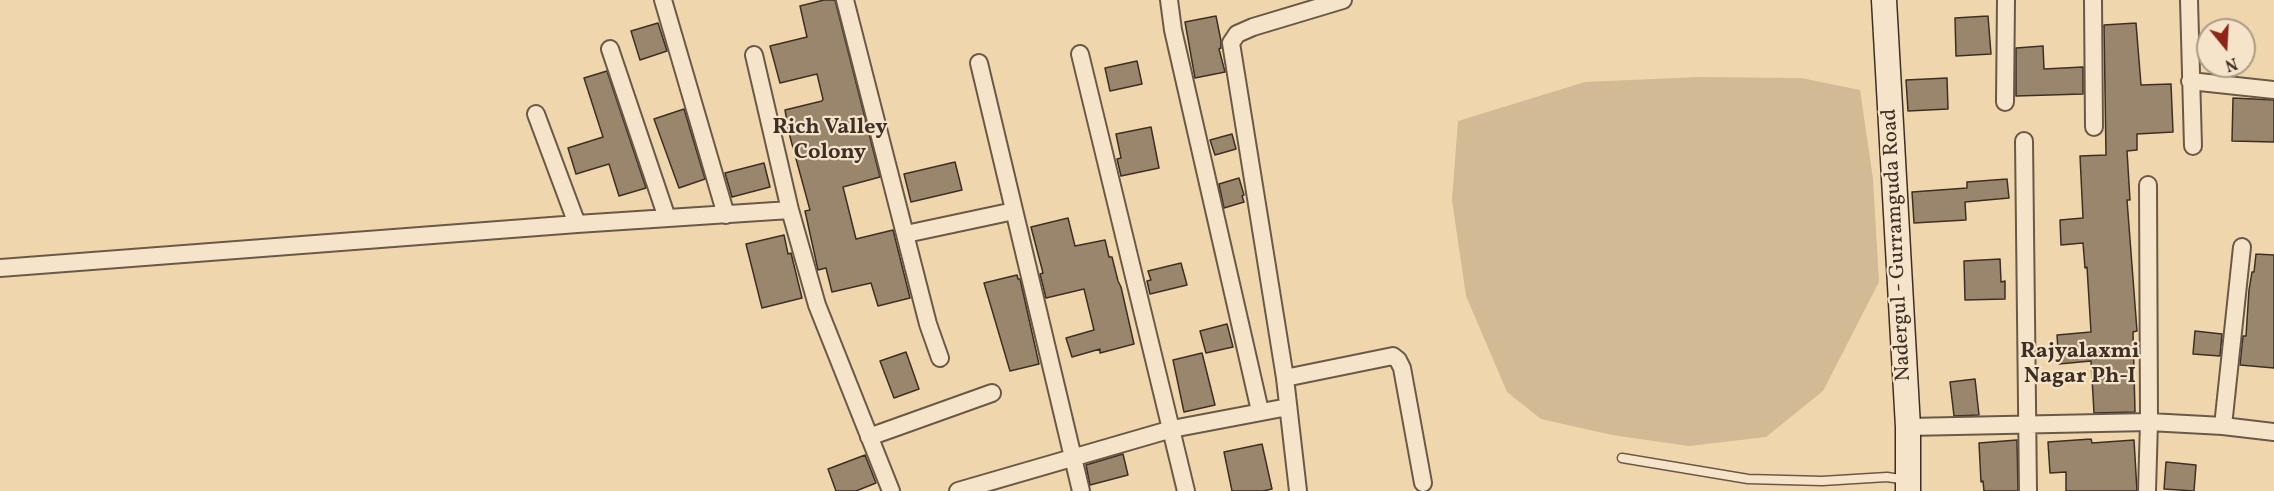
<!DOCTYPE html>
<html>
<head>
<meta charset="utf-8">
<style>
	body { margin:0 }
	#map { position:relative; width:2274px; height:491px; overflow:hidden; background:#f0d6ac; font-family:Vollkorn,serif }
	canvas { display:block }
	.north { position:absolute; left:2196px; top:18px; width:60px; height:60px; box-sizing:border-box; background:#f5e4c9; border:2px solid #ab9c88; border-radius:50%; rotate:162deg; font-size:16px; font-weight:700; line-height:24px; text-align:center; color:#3d2f26 }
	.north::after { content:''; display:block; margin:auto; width:21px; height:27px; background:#8f2418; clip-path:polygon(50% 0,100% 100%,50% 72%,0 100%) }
</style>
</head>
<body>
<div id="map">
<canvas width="2274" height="491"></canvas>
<div class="north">N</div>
</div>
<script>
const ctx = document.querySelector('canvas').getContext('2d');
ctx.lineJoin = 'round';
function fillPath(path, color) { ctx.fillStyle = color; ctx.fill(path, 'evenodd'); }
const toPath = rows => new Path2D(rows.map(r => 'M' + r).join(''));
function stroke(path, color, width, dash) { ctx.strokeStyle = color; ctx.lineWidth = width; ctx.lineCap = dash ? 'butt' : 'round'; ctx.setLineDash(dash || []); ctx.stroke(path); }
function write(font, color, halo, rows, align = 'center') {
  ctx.font = font + ' Vollkorn,serif'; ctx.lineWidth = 4.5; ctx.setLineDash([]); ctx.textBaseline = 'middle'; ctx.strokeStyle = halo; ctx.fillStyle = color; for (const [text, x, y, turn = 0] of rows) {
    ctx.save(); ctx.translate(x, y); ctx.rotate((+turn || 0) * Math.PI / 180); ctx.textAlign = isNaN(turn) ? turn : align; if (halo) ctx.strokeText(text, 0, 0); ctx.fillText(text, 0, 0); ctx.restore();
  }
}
const green = toPath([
	[1698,77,1801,78,1860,90,1873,179,1879,282,1823,391,1766,437,1689,446,1612,435,1541,419,1507,392,1466,296,1452,200,1458,121,1585,82]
]);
const building = toPath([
	[824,0,835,0,880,177,843,187,856,239,893,230,910,298,878,306,871,283,832,292,826,268,818,270,805,211,810,210,789,133,785,110,822,101,823,99,817,74,780,83,770,46,807,37,800,6,824,0],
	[1216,16,1221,41,1221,48,1219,49,1225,72,1195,78,1185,22,1216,16],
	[1988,16,1991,54,1956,56,1955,18,1988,16],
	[658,23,667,51,640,60,631,31,658,23],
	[2136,23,2141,85,2171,84,2173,132,2137,134,2137,150,2127,151,2130,200,2127,200,2137,331,2133,332,2135,412,2094,413,2091,361,2059,364,2057,335,2091,332,2087,267,2085,268,2083,243,2061,245,2060,220,2083,218,2080,156,2106,155,2104,25,2136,23],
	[2043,46,2044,69,2083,67,2083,94,2016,96,2016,48,2043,46],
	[1137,61,1142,84,1110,91,1105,68,1137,61],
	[607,71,646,188,619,196,609,164,576,174,568,148,603,137,584,78,607,71],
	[1947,78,1948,109,1908,111,1906,80,1947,78],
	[2233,98,2274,100,2274,142,2232,141,2233,98],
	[684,109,705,179,679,188,654,119,684,109],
	[1151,127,1159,168,1121,176,1117,159,1121,158,1116,134,1151,127],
	[1232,134,1236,149,1215,155,1210,140,1232,134],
	[955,162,962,190,911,202,904,174,955,162],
	[764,163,770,187,732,197,725,173,764,163],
	[1239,178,1244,195,1242,196,1244,202,1224,208,1219,184,1239,178],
	[2007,179,2009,198,1965,202,1966,220,1914,223,1912,192,1967,188,1967,182,2007,179],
	[1068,218,1075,246,1105,240,1109,257,1112,257,1118,281,1121,287,1134,344,1100,353,1100,349,1072,357,1066,338,1094,330,1084,289,1046,298,1040,274,1043,273,1031,227,1068,218],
	[784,235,788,254,791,253,802,298,762,308,746,244,784,235],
	[2256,254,2274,255,2274,368,2240,365,2243,336,2246,336,2249,290,2252,272,2254,272,2256,254],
	[2000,259,2001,282,2005,281,2005,299,1965,300,1964,261,2000,259],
	[1181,263,1187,285,1150,294,1147,281,1151,280,1148,271,1181,263],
	[1017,275,1018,279,1020,279,1039,364,1010,371,984,283,1017,275],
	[1227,324,1233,347,1206,353,1200,331,1227,324],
	[2195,331,2222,334,2220,356,2193,354,2195,331],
	[906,352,919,389,894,398,880,361,906,352],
	[1202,353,1215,405,1184,412,1173,360,1202,353],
	[1975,379,1979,415,1954,416,1950,382,1975,379],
	[2091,439,2092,443,2134,440,2137,491,2066,491,2066,472,2050,473,2048,442,2091,439],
	[2017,440,2018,491,1984,491,1983,481,1981,482,1979,443,2017,440],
	[1262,444,1272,489,1263,491,1232,491,1224,452,1262,444],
	[1123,454,1128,475,1090,485,1086,465,1123,454],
	[865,455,876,483,856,491,836,491,828,469,865,455],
	[2166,462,2196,465,2194,491,2164,489,2166,462]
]);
const lane = toPath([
	[1622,458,1748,479,1822,481,1887,477,1907,480]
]);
const street = toPath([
	[663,0,726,215],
	[845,0,928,324,940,358],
	[1169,0,1173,30,1260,411],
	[2093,0,2094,127],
	[2189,0,2193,146],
	[610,49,667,218],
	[1080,54,1186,491],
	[754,55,790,210,817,305,891,491],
	[979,63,1081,491],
	[2190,81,2274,90],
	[2005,102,2006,0],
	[536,114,577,224],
	[2024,141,2028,491],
	[906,234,1014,211],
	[0,268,577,224,790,210],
	[1285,378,1393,356,1398,360,1402,368,1423,483],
	[2223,426,2242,247],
	[1908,427,2149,422,2223,426,2274,432],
	[869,437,992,393],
	[958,491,1172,429,1288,407],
	[1298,491,1285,378,1231,43,1237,34,1253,27,1343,0],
	[2147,491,2149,422,2148,185]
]);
const secondary = toPath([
	[1884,0,1908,427,1908,491]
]);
const streetNames = [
	["Nadergul - Gurramguda Road",1898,245,-93]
];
const neighbourhoodNames = [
	["Rich Valley",830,129],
	["Colony",830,154],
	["Rajyalaxmi",2080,353],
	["Nagar Ph-I",2080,378]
];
fillPath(green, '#d2ba95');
fillPath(building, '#9a866c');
stroke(building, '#3d2f26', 1.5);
stroke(lane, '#6a5948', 11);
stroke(street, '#6a5948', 20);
stroke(secondary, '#3d2f26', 27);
stroke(lane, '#f5e4c9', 8);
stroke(street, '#f5e4c9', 16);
stroke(secondary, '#f5e4c9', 24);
write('21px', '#3d2f26', '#f5e4c9', streetNames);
write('bold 22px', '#3d2f26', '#f5e4c9', neighbourhoodNames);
</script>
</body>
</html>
